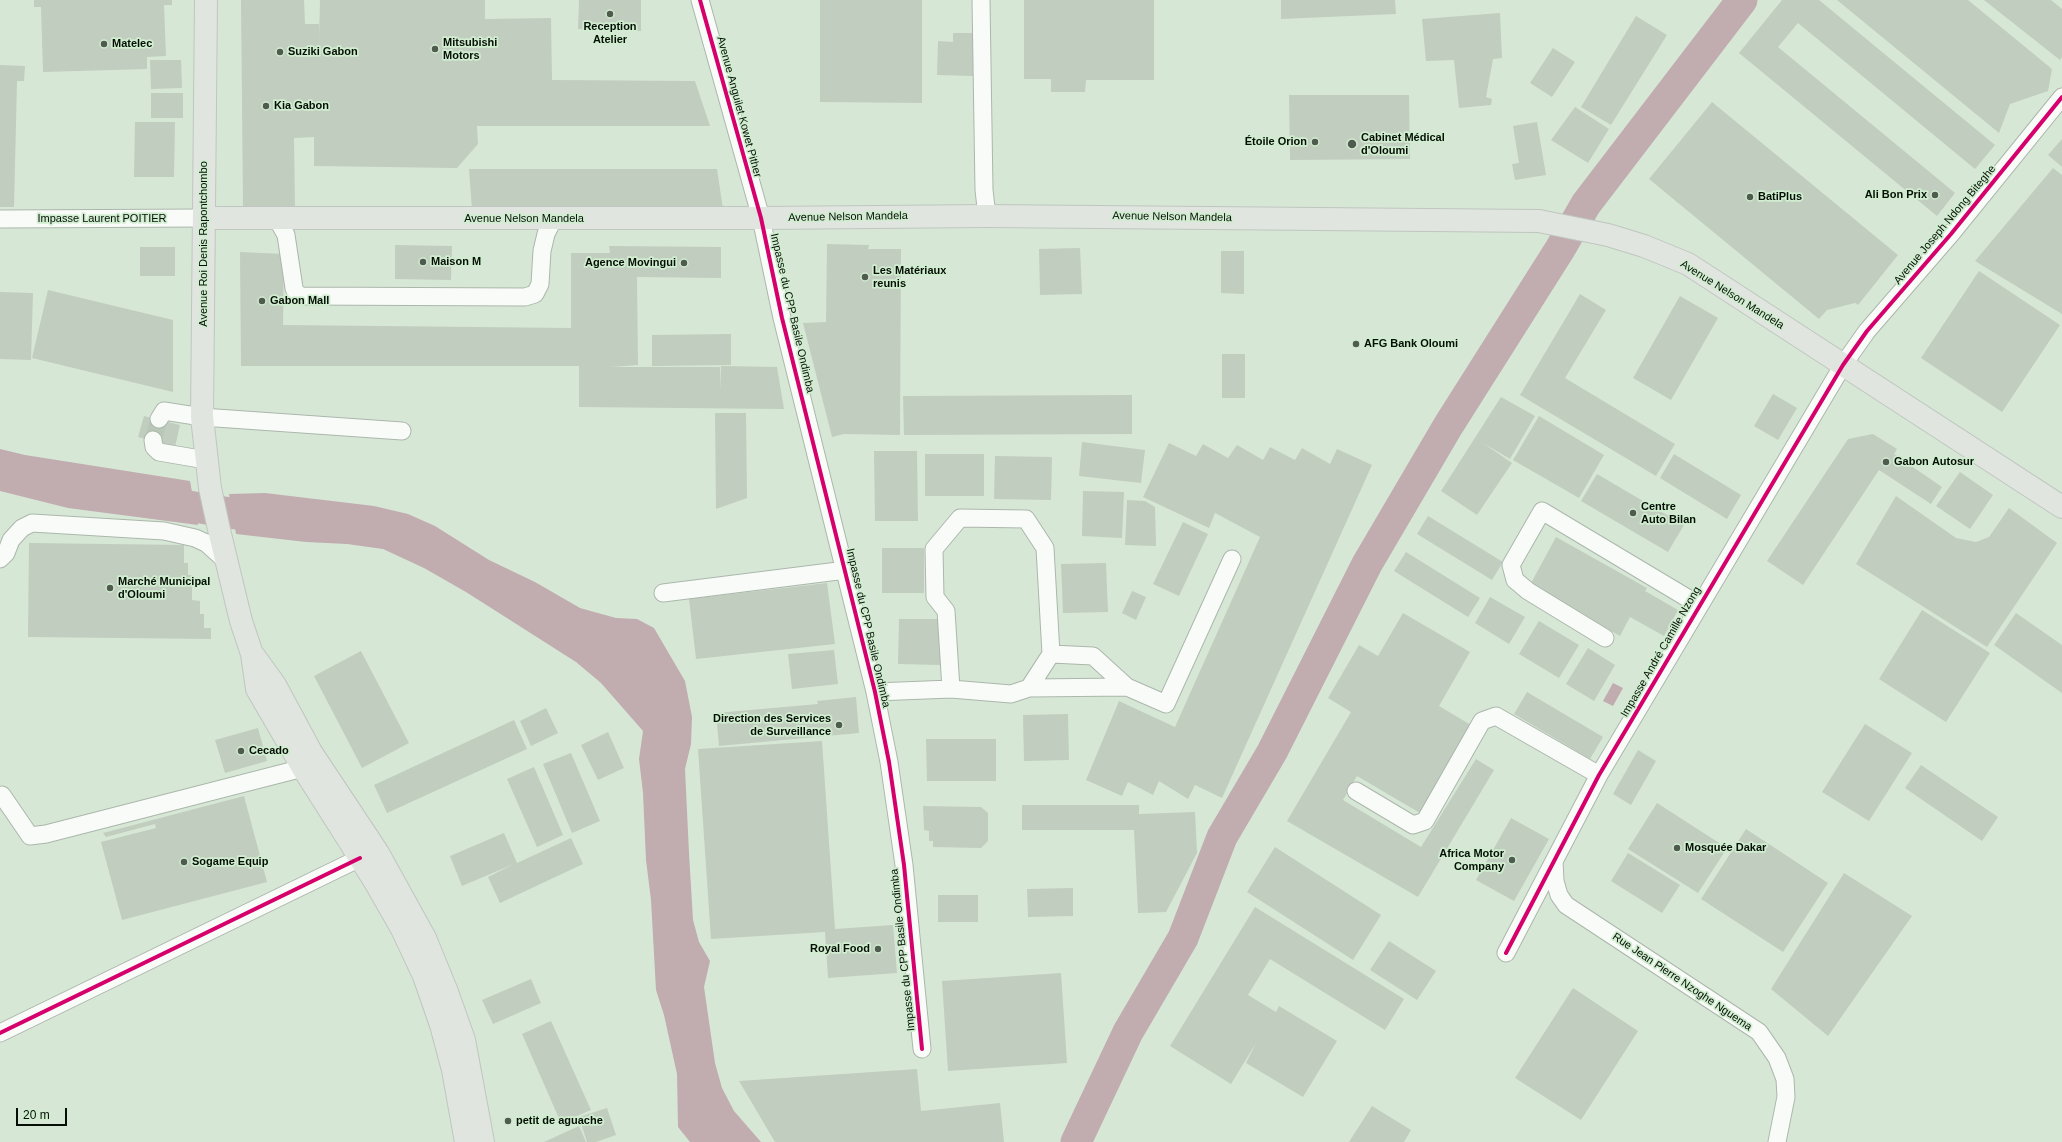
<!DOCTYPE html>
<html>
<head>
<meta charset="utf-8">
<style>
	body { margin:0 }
	#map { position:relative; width:2062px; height:1142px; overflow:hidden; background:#d7e7d6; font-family:Arial,sans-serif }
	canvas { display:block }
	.scale { position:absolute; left:16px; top:1108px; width:51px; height:18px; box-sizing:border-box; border:2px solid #060f06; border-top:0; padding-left:5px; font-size:12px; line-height:14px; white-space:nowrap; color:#060f06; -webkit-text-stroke:3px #d1edd0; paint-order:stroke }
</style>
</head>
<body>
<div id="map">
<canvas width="2062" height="1142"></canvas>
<div class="scale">20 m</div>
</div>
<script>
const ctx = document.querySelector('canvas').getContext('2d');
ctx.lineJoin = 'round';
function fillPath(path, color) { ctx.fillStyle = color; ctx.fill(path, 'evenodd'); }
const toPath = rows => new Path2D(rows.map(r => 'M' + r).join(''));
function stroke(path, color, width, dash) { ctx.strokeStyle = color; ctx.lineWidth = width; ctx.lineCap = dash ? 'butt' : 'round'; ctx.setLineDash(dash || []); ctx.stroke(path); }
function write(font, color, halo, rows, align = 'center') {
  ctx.font = font + ' Arial,sans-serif'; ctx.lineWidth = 3.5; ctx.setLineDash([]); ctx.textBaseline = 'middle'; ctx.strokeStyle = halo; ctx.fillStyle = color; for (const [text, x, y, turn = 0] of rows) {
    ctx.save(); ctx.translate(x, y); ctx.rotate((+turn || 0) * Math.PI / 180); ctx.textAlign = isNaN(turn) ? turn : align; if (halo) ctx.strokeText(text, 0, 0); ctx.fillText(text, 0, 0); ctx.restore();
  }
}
const water = toPath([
	[0,449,25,455,190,481,198,525,68,508,0,491],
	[265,493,374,506,408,514,435,526,489,560,535,582,580,608,616,618,637,619,654,628,685,681,692,717,691,744,685,769,689,853,693,920,699,942,710,961,704,987,715,1063,722,1088,734,1111,761,1142,690,1142,678,1127,677,1074,664,1015,656,990,651,900,646,860,643,793,639,759,643,731,601,683,576,662,466,592,424,568,383,549,347,544,306,542,236,534,229,494],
	[1613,683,1623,688,1613,706,1603,701]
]);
const river = toPath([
	[153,500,236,514,274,519],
	[1076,1142,1128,1032,1183,938,1222,837,1272,752,1367,564,1448,426,1560,249,1586,204,1742,0]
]);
const building = toPath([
	[34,0,172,0,172,5,164,5,166,56,147,57,147,69,43,72,41,7,34,7],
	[241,0,304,0,305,24,319,24,319,40,320,0,485,0,485,19,551,18,552,80,695,81,710,126,477,126,478,144,457,168,314,166,314,137,294,138,295,208,243,208],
	[579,0,641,0,641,31,578,29],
	[820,0,922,0,922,103,820,102],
	[1024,0,1154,0,1154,80,1086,80,1085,92,1051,92,1051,79,1024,79],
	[1281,0,1395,0,1396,14,1281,19],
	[1782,0,1819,0,1995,145,1975,169,1798,23,1778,47,1955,193,1937,216,1739,53],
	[1837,0,1968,0,2052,69,2048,91,2010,104,1999,133],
	[1984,0,2051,0,2062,9,2062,57,2060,60],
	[1500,13,1502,58,1493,59,1486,97,1492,99,1491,105,1459,108,1454,60,1426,61,1422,19],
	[1636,16,1667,35,1611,125,1581,107],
	[953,33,974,33,973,76,937,75,938,41,953,42],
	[1553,48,1575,62,1552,97,1530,83],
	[150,60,181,60,182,88,151,89],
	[0,65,25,66,24,81,17,81,14,207,0,207],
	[151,93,183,93,183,118,151,118],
	[1289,95,1409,95,1410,159,1290,160],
	[1712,102,1898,255,1858,305,1855,303,1827,310,1819,319,1649,179],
	[1575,107,1609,129,1588,163,1551,140],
	[135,122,175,122,174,177,134,177],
	[1537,122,1546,175,1515,180,1512,164,1519,163,1513,126],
	[2062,139,2062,167,2048,155],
	[2053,168,2062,175,2062,314,1975,261],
	[469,169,717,169,723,209,472,210],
	[827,244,869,245,868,249,901,249,900,435,844,434,832,437,803,323,826,322],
	[395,245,452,246,451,280,395,279],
	[609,246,721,247,721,278,637,277,638,365,611,367,720,367,720,391,721,366,777,367,784,409,579,407,579,366,241,366,240,252,284,254,283,325,571,328,571,253,610,253],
	[140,247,175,247,175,276,140,276],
	[1080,248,1082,294,1040,295,1039,249],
	[1221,251,1244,251,1244,294,1221,293],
	[1979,271,2060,325,2002,412,1921,358],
	[48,290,173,320,173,392,32,358],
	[0,292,33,293,31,360,0,359],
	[1580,294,1606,310,1565,378,1675,444,1656,476,1520,395],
	[1680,296,1718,318,1671,400,1633,378],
	[731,334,731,365,652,366,652,335],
	[1222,354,1245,354,1245,398,1222,398],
	[1773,394,1797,408,1778,440,1754,426],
	[1132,395,1132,434,904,435,903,396],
	[1501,397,1535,416,1510,459,1483,443,1512,463,1477,515,1441,491],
	[715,413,746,413,747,498,716,509],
	[144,416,180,425,175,447,138,437],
	[1539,416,1604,455,1579,498,1513,460],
	[1873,434,1897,449,1894,454,1942,487,1931,504,1879,470,1803,585,1767,561,1848,439],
	[1082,442,1145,450,1141,483,1079,476],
	[1169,443,1196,456,1203,444,1228,458,1237,445,1263,460,1270,447,1295,460,1302,448,1330,464,1337,449,1372,465,1222,798,1195,785,1188,799,1159,781,1153,795,1128,782,1122,796,1086,780,1119,701,1175,727,1260,537,1215,513,1209,528,1143,497],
	[874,451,917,451,918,521,875,521],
	[925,454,984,454,984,496,925,496],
	[1674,454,1741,495,1727,519,1660,478],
	[995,456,1052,457,1051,500,994,499],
	[1960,472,1993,495,1970,529,1936,506],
	[1597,474,1684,525,1668,552,1581,501],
	[1083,491,1124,492,1122,538,1082,536],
	[1896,496,1956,538,1976,542,1989,537,2009,508,2057,543,1987,647,1856,564],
	[1127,500,1145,501,1155,507,1156,546,1125,545],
	[1428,516,1503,562,1492,580,1417,534],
	[1183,522,1208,534,1179,596,1153,584],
	[1556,537,1647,588,1645,591,1678,610,1664,636,1630,617,1620,636,1530,585],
	[29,543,184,545,184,563,188,563,188,575,192,575,192,600,200,601,200,614,204,614,204,628,211,628,211,639,28,637],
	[882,548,924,548,924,593,882,593],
	[1406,552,1480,598,1468,617,1394,571],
	[1106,563,1108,612,1063,613,1061,564],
	[827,583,835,644,696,659,689,599],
	[1132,591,1146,597,1136,620,1122,613],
	[1490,597,1525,617,1509,644,1475,623],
	[1922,610,1990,653,1946,722,1879,679],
	[1403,613,1470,652,1439,706,1471,725,1420,813,1357,776,1343,800,1421,847,1476,759,1494,770,1418,897,1287,821,1351,712,1328,698,1359,645,1378,656],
	[2016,613,2062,645,2062,693,1994,645],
	[899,619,941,619,940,665,898,664],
	[1539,621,1579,645,1559,678,1519,654],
	[1588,648,1615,665,1594,701,1566,684],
	[834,650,838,684,792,689,788,654],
	[361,651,409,743,362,768,314,676],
	[1527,692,1603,737,1590,759,1514,714],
	[856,697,859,733,719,746,716,713,818,704,817,701],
	[546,708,558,733,531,746,520,721],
	[1068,714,1069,760,1024,761,1023,715],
	[514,720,527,749,387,813,374,785],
	[1865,724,1912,753,1869,821,1822,792],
	[258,728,267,761,225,773,215,740],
	[608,732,624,768,598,780,581,745],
	[926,739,996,739,996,781,927,781],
	[822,741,835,929,893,925,897,973,828,978,825,932,711,939,698,749],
	[1638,750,1656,761,1631,805,1613,794],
	[571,753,600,821,572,833,543,764],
	[1921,765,1998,817,1982,841,1905,788],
	[534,767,563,835,537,847,507,779],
	[244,796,267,882,122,920,101,842,156,828,155,824,106,837,103,833],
	[1657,803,1727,848,1698,893,1628,849],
	[1022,805,1139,805,1139,814,1195,812,1197,853,1166,912,1138,913,1134,830,1022,830],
	[923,806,981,807,988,813,988,841,981,848,933,847,933,841,929,841,929,831,924,830],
	[1511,818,1549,839,1514,901,1476,880],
	[1746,829,1828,883,1783,952,1701,899],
	[504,833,517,863,571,838,583,864,500,903,488,877,514,864,462,886,450,856],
	[1275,847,1381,915,1353,960,1247,892],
	[1628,853,1680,885,1662,913,1611,881],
	[1844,873,1912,916,1828,1036,1771,989],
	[1073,888,1073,916,1028,917,1027,889],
	[938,895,978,895,978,922,938,922],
	[1255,907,1404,999,1385,1030,1270,959,1248,995,1276,1012,1279,1006,1337,1041,1303,1097,1246,1063,1256,1043,1231,1084,1170,1046],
	[1389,941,1436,971,1417,1000,1370,970],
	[1061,973,1067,1063,948,1071,942,981],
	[531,979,541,1003,493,1024,482,1000],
	[1573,988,1638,1031,1581,1120,1515,1078],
	[551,1021,591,1110,561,1123,522,1034],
	[917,1069,921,1111,1000,1103,1004,1142,775,1142,739,1081],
	[1372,1106,1411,1130,1404,1142,1349,1142],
	[607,1108,616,1135,596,1142,587,1142,579,1117],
	[579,1126,586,1142,544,1142]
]);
const minorTunnel = toPath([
	[153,440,159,419]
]);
const minor = toPath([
	[700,0,761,218,782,318,875,692,889,762,904,865,922,1049],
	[981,0,984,190,987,216],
	[0,219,204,218],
	[277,219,286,235,294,288,296,293,302,296,525,297,535,294,540,284,542,251,546,234,554,218],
	[159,419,164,411,202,417,402,431],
	[153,440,154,447,159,452,206,460],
	[0,559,6,553,11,540,22,528,32,523,164,531,195,538,206,543,226,561],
	[663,593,846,570],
	[1605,638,1528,591,1515,580,1511,565,1542,511,1699,605],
	[1029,688,1127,687],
	[951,689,946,611,935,597,934,549,960,518,1026,519,1045,548,1051,654],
	[875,692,951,689,1011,694,1029,688,1051,654,1093,656,1127,687,1166,704,1232,559],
	[1356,791,1413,825,1425,821,1482,721,1496,716,1599,775],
	[2,795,30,836,46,834,303,768],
	[1554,861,1555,881,1559,895,1566,905,1759,1032,1777,1058,1785,1079,1786,1097,1777,1142],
	[1506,953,1599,775,1843,365,1867,331,1951,234,2062,97],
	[0,1033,360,858]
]);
const major = toPath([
	[206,0,202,417,210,488,220,534,241,621,252,654,257,689,303,768,374,880,402,929,424,976,441,1025,453,1070,466,1142],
	[204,218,761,218,987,216,1539,221,1608,235,1644,246,1688,264,2062,507],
	[254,656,275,685,311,752,378,853,425,938,447,992,464,1040,483,1142]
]);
const cycleway = toPath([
	[700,0,761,218,782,318,875,692,889,762,904,865,922,1049],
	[1506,953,1599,775,1843,365,1867,331,1951,234,2062,97],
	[0,1033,360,858]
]);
const markers = [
	[610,14,4,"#4f5b4f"],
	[104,44,4,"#4f5b4f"],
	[435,49,4,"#4f5b4f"],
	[280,52,4,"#4f5b4f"],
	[266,106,4,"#4f5b4f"],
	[1315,142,4,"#4f5b4f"],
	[1352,144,5,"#4f5b4f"],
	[1935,195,4,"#4f5b4f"],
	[1750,197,4,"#4f5b4f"],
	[423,262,4,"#4f5b4f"],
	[684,263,4,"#4f5b4f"],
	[865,277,4,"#4f5b4f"],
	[262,301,4,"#4f5b4f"],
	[1356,344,4,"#4f5b4f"],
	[1886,462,4,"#4f5b4f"],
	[1633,513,4,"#4f5b4f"],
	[110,588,4,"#4f5b4f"],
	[839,725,4,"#4f5b4f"],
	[241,751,4,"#4f5b4f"],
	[1677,848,4,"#4f5b4f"],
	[1512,860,4,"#4f5b4f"],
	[184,862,4,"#4f5b4f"],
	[878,949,4,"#4f5b4f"],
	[508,1121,4,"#4f5b4f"]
];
const poiNames = [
	["Reception",610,27,"center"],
	["Atelier",610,40,"center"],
	["Mitsubishi",443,43],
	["Motors",443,56],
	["Matelec",112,44],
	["Suziki Gabon",288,52],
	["Kia Gabon",274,106],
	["Cabinet Médical",1361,138],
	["d'Oloumi",1361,151],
	["Étoile Orion",1307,142,"right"],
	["Ali Bon Prix",1927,195,"right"],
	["BatiPlus",1758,197],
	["Maison M",431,262],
	["Agence Movingui",676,263,"right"],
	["Les Matériaux",873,271],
	["reunis",873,284],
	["Gabon Mall",270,301],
	["AFG Bank Oloumi",1364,344],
	["Gabon Autosur",1894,462],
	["Centre",1641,507],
	["Auto Bilan",1641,520],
	["Marché Municipal",118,582],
	["d'Oloumi",118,595],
	["Direction des Services",831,719,"right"],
	["de Surveillance",831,732,"right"],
	["Cecado",249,751],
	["Mosquée Dakar",1685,848],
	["Africa Motor",1504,854,"right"],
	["Company",1504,867,"right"],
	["Sogame Equip",192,862],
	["Royal Food",870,949,"right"],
	["petit de aguache",516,1121]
];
const streetNames = [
	["Avenue Anguilet Kowet Pither",739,107,75],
	["Avenue Nelson Mandela",848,217,-1],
	["Avenue Nelson Mandela",1172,217,1],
	["Impasse Laurent POITIER",102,219],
	["Avenue Nelson Mandela",524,219],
	["Avenue Joseph Ndong Biteghe",1945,225,-50],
	["Avenue Roi Denis Rapontchombo",204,244,-90],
	["Avenue Nelson Mandela",1732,295,32],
	["Impasse du CPP Basile Ondimba",792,313,77],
	["Impasse du CPP Basile Ondimba",868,628,77],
	["Impasse André Camille Nzong",1661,652,-60],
	["Impasse du CPP Basile Ondimba",903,950,-96],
	["Rue Jean Pierre Nzoghe Nguema",1682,982,34]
];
fillPath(water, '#c1acb0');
stroke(river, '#c1acb0', 31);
fillPath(building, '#c0cdbf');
stroke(minorTunnel, '#b8c7b7', 17, [17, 8]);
stroke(minor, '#abb7ab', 19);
stroke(major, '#bfc6bf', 24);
stroke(minor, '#f9fbf9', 17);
stroke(major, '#e0e5df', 22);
stroke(cycleway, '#d6006c', 4);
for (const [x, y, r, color] of markers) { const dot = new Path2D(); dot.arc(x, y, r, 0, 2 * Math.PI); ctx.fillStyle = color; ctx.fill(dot); stroke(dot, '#d1edd0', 1.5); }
write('bold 11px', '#060f06', '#d1edd0', poiNames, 'left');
write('11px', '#060f06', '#d1edd0', streetNames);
</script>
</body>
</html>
